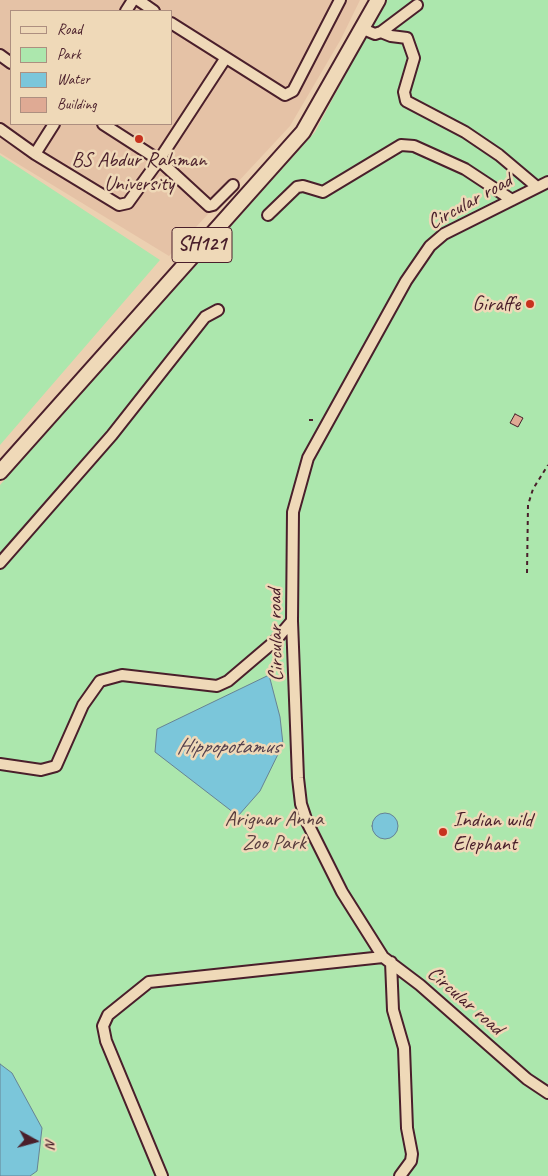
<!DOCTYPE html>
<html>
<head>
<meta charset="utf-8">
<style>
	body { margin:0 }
	#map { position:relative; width:548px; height:1176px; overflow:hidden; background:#ecd0b1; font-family:Caveat,sans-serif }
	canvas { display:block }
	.legend { position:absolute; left:10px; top:10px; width:162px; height:115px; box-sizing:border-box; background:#efd9b8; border:1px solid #ad8f80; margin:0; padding:6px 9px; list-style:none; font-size:15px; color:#4a1f2b }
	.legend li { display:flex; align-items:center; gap:10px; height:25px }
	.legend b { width:25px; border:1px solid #ad8f80 }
	.north { position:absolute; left:10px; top:1116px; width:50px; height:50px; -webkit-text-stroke:4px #efd9b8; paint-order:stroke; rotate:97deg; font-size:14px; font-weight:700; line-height:20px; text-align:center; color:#4a1f2b }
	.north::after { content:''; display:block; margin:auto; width:18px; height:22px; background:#4a1f2b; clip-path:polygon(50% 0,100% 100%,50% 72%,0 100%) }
</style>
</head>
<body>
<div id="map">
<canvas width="548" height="1176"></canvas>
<ul class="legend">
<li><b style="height:6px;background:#efd9b8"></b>Road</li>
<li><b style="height:14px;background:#ace7ad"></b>Park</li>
<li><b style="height:14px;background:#7bc6da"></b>Water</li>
<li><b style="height:14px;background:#dfaa94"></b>Building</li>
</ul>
<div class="north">N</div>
</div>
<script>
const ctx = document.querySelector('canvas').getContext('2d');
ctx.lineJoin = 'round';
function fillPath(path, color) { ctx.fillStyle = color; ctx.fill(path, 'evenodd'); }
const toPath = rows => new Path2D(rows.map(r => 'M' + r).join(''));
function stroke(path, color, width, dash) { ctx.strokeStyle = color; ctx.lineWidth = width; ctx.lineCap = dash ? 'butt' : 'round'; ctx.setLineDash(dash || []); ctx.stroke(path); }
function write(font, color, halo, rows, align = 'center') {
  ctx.font = font + ' Caveat,sans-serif'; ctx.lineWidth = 5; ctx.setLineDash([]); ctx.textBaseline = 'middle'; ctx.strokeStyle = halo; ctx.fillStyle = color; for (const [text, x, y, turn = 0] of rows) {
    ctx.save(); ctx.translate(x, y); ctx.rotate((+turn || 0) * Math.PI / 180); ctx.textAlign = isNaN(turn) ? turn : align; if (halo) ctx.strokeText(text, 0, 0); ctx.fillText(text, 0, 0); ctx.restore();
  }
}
const built = toPath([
	[0,0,360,0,341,39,290,126,169,256,0,153],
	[11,11,171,11,171,124,11,124]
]);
const green = toPath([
	[385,0,548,0,548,1176,0,1176,0,485,315,132],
	[0,155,160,260,0,445]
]);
const water = toPath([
	[269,675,280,717,283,744,260,791,238,816,155,752,157,729,269,675],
	'372 826a13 13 0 1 1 26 0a13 13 0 1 1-26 0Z',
	[0,1064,12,1073,42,1128,37,1171,30,1176,0,1176,0,1064]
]);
const building = toPath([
	[515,414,523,418,518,427,510,423,515,414]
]);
const path = toPath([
	[309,420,317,420],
	[527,573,528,505,533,489,548,465]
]);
const minor = toPath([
	[138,0,154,11],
	[126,11,133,0],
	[171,23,285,95,293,91,340,0],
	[363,29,375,34,381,32,417,5],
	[381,32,391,36,407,38,414,58,404,92,406,101,465,132,499,155,537,187],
	[0,55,11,63],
	[103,124,159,160,225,59],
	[0,129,35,154,119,205,128,203,159,160,209,206,213,205,233,185],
	[35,154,54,124],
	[548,182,444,234,430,246,406,281,308,458,293,512,292,621,298,778,301,804,307,822,342,892,383,957,420,985,527,1079,548,1093],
	[268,215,297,187,303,186,323,192,401,145,414,146,465,169,512,200],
	[0,563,112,435,205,317,218,310],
	[0,764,41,770,56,766,83,705,100,681,122,675,217,686,228,681,275,641,292,621],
	[391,962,393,1010,404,1048,407,1128,412,1154,411,1161,400,1176],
	[162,1176,106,1041,103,1026,108,1015,149,982,383,957]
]);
const major = toPath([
	[0,472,303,132,378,0]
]);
const markers = [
	[139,139,5,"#c8321e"],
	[530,304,5,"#c8321e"],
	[443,832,5,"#c8321e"]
];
const shields = [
	[202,245,60]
];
const shieldNames = [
	["SH121",202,245]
];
const poiNames = [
	["BS Abdur Rahman",139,160],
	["University",139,184],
	["Giraffe",520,304,"right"],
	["Indian wild",453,820,"left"],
	["Elephant",453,844,"left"]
];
const streetNames = [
	["Circular road",470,202,-29],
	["Circular road",276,635,-91],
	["Circular road",465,1001,41]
];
const parkNames = [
	["Arignar Anna",274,819],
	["Zoo Park",274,843]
];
const waterNames = [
	["Hippopotamus",228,747]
];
fillPath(built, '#e5c2a6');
fillPath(green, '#ace7ad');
fillPath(water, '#7bc6da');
stroke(water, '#678394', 1);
fillPath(building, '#dfaa94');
stroke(building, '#4a1f2b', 1);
stroke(minor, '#4a1f2b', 14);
stroke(major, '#4a1f2b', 18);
stroke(path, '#4a1f2b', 2, [4, 4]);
stroke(minor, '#efd9b8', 10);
stroke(major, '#efd9b8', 14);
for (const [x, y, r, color] of markers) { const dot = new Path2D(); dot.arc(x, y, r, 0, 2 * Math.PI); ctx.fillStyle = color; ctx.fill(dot); stroke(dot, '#efd9b8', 2); }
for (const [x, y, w] of shields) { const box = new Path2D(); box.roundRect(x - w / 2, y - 17.5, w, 35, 4); ctx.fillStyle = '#efd9b8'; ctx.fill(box); stroke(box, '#4a1f2b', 1); }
write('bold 20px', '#4a1f2b', null, shieldNames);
write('21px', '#4a1f2b', '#efd9b8', poiNames);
write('21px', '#4a1f2b', '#efd9b8', streetNames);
write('21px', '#593d3e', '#efd9b8', parkNames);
write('italic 22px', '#54404e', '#efd9b8', waterNames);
</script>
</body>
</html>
